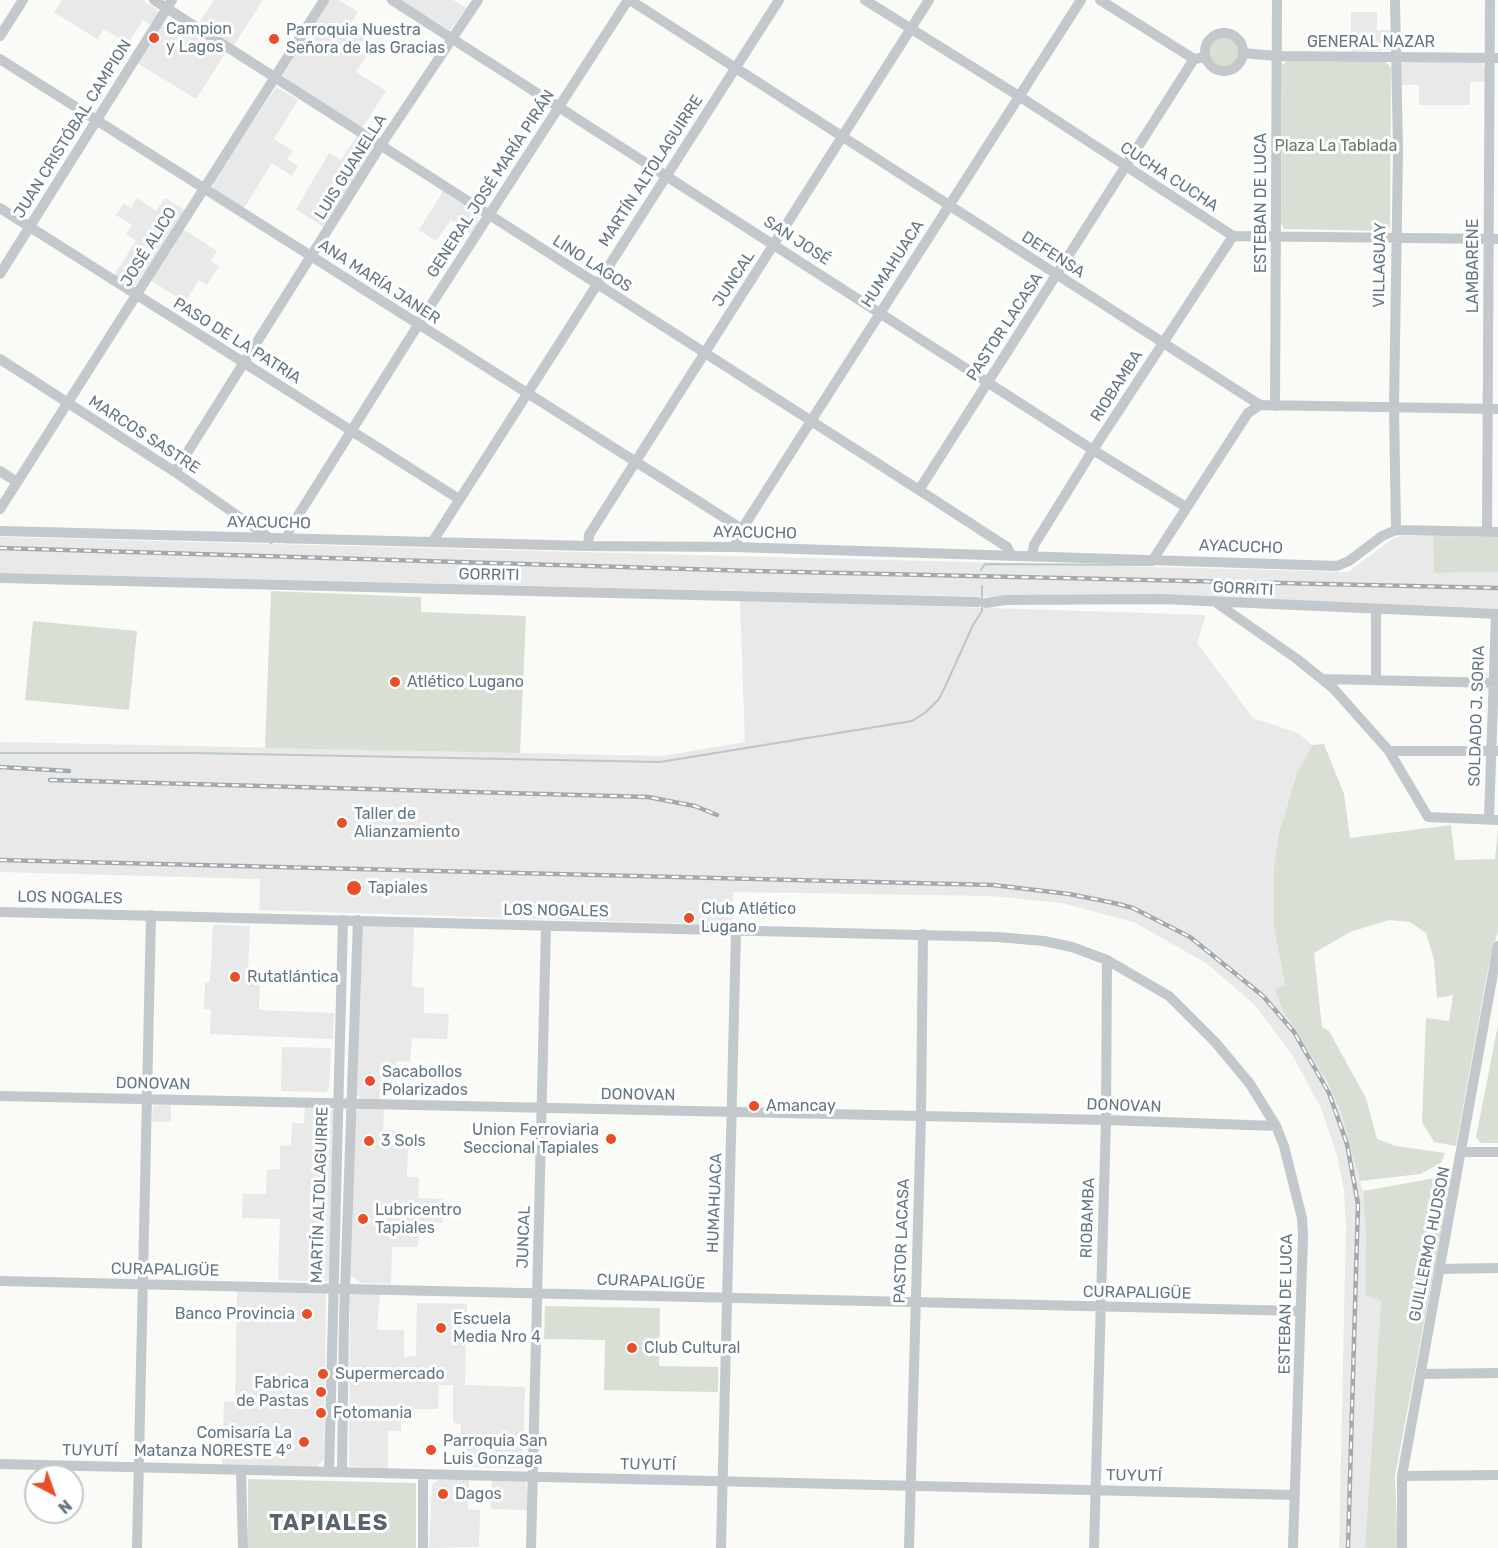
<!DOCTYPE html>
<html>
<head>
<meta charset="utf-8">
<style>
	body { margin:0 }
	#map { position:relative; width:1498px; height:1548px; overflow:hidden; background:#fafaf7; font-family:Rubik,sans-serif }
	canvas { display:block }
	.north { position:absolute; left:24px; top:1464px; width:60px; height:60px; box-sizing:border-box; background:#fff; border:2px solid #c1c9cd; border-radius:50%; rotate:139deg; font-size:16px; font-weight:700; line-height:24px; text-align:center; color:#647783 }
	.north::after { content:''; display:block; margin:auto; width:21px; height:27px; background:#e94e28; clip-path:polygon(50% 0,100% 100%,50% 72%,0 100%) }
</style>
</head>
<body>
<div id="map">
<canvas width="1498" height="1548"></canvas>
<div class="north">N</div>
</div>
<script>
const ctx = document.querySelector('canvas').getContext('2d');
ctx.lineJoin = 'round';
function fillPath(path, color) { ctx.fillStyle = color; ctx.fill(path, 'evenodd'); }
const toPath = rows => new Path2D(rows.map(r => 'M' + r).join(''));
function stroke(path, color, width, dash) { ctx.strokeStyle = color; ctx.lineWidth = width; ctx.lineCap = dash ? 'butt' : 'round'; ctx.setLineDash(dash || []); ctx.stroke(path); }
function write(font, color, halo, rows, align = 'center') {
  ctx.font = font + ' Rubik,sans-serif'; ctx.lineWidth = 6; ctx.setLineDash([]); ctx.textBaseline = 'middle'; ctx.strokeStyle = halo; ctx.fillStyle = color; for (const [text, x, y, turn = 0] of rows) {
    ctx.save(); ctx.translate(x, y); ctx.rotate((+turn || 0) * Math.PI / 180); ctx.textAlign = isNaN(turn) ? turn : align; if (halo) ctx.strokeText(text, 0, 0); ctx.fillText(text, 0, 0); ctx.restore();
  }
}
const built = toPath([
	[62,0,142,0,156,9,159,14,152,26,143,20,128,44,104,29,97,39,54,12],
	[214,0,263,0,234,45,199,23],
	[329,0,339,0,358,12,349,27,365,37,359,47,368,53,356,72,386,91,362,128,285,78,283,75],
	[400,0,453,0,467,8,450,30],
	[1351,12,1377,12,1377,30,1392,30,1391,50,1351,52],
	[167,19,174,20,226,52,196,99,137,63],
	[1405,61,1480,62,1485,67,1485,82,1470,82,1470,105,1419,105,1419,85,1400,85,1401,64],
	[276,87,298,100,274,139,293,151,287,159,298,166,292,176,272,163,244,208,213,189,213,182],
	[357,136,373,149,325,228,296,209,329,153,341,160],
	[443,191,478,214,478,222,471,234,451,220,436,241,419,230],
	[137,198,156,211,165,198,186,211,134,287,114,275,136,241,126,234,132,225,116,215,124,203,131,208],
	[183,229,217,251,211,261,219,266,207,285,199,280,185,302,150,280],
	[1404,536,1433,536,1434,573,1498,572,1498,609,0,573,0,537,1348,572,1394,538],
	[740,600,1206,615,1197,643,1253,718,1298,733,1312,745,1297,773,1278,836,1274,867,1274,928,1285,986,1310,1051,1341,1113,1353,1153,1363,1191,1366,1242,1381,1300,1365,1547,1369,1548,1339,1548,1346,1226,1344,1190,1337,1155,1321,1108,1291,1053,1254,1004,1206,963,1134,922,1061,903,992,896,733,892,732,925,259,910,260,879,0,872,0,742,663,756,745,742],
	[414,924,412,987,424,988,424,1013,449,1014,447,1039,412,1038,410,1062,396,1061,395,1074,381,1074,380,1100,361,1099,357,1095,361,926],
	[213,925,250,926,248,971,260,972,259,1010,334,1013,333,1039,210,1034,211,1009,204,1009,205,983,210,982],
	[282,1047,331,1048,329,1088,326,1092,281,1091],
	[171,1103,171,1122,152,1122,153,1106],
	[384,1106,383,1130,397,1131,396,1147,408,1147,407,1177,419,1177,418,1198,443,1199,443,1223,419,1223,418,1247,392,1247,391,1284,361,1283,351,1275,355,1113,359,1108],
	[305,1107,333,1110,330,1279,326,1282,278,1280,280,1219,242,1218,243,1194,266,1194,267,1170,280,1169,280,1146,291,1145,292,1123,304,1123],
	[237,1289,326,1293,324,1459,315,1468,222,1465,224,1402,235,1401],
	[380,1292,377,1330,404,1330,404,1357,416,1356,417,1303,467,1304,465,1385,525,1387,523,1468,460,1467,461,1424,453,1423,453,1385,439,1385,438,1409,414,1409,413,1419,401,1419,401,1431,388,1431,388,1469,349,1466,350,1297,355,1293],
	[438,1480,469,1480,468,1509,480,1510,479,1547,429,1548,432,1485],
	[492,1480,526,1481,528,1510,491,1509]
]);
const green = toPath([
	'1210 52a15 15 0 1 1 30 0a15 15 0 1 1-30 0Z',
	[1289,59,1383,61,1388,64,1391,69,1390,226,1388,231,1284,229,1281,223,1282,65],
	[1433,536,1498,537,1498,572,1434,573],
	[271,591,421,597,421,612,526,616,520,753,265,748],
	[33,621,137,631,129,710,25,700],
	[1324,744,1344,794,1350,838,1451,825,1455,860,1495,859,1498,830,1498,931,1488,969,1456,1146,1434,1142,1422,1122,1426,1018,1449,1021,1453,995,1437,998,1434,960,1426,933,1410,922,1389,920,1350,932,1314,953,1322,1027,1329,1031,1366,1098,1377,1139,1396,1146,1445,1153,1441,1163,1420,1174,1360,1181,1341,1113,1327,1082,1283,1011,1275,990,1285,985,1274,928,1274,867,1278,836,1297,773,1312,745],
	[1498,1025,1498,1143,1481,1143,1476,1137],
	[1452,1175,1395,1476,1398,1548,1369,1548,1365,1547,1381,1301,1365,1295,1366,1242,1363,1191],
	[545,1306,660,1308,659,1366,718,1367,718,1392,604,1390,605,1340,544,1339],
	[248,1479,416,1483,416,1548,248,1548]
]);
const stream = toPath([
	[981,570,985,564,1153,565],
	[0,753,194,753,660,762,912,721,926,712,939,699,945,687,973,625,982,611,982,586]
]);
const minor = toPath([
	[154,0,919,490,1007,547,1011,555],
	[392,0,1093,450,1186,507],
	[630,0,1260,405,1498,409],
	[865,0,1019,96,1233,236,1498,239],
	[1100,0,1194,59,1206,57],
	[1395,0,1398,150,1394,407,1396,530],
	'1205 52a19 19 0 1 1 38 0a19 19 0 1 1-38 0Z',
	[0,36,23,0],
	[1243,53,1277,56,1498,58],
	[0,59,742,529],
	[0,208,459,499],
	[0,274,172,0],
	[0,359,175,472,271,539],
	[1275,406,1277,0],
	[0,471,17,482],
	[175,472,381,145,478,0],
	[919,490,1194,59],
	[0,509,324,0],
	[0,531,588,546,734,547,1337,566,1349,561,1382,536,1396,530,1498,532],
	[1487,532,1490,0],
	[288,539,289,530,418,325,628,0],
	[433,541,779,0],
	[588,546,589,535,929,0],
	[734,547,742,529,811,421,1081,0],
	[1032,555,1034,545,1093,450,1233,236],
	[1154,558,1248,413,1260,405],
	[0,578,978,602],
	[986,603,1006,600,1161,599,1498,614],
	[1218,604,1297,659,1333,688,1389,751,1428,817,1498,820],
	[1376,611,1376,680],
	[1323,679,1498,683],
	[1389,751,1498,751],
	[1489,819,1496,614],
	[0,912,997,937,1044,941,1072,947,1107,960,1169,996,1216,1043,1250,1084,1276,1126,1284,1146,1302,1218,1303,1236,1293,1548],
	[0,1096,1106,1120,1276,1126],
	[1462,1152,1498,1152],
	[1439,1269,1498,1268],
	[0,1281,1301,1311],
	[1421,1374,1498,1373],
	[0,1464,1295,1495],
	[241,1471,243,1548],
	[329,1472,343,920],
	[342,1472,344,1319,358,920],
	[423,1474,423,1548],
	[1402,1476,1498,1475],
	[137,1548,151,915],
	[531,1548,546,926],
	[721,1548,736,931],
	[909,1548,921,1116,923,934],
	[1094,1548,1106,1120,1107,960],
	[1402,1548,1402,1476,1498,946]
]);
const rail = toPath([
	[0,548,753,571,1498,588],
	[0,767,69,771],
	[50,780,648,797,695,806,717,815],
	[0,860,993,885,1069,894,1114,903,1133,908,1190,937,1263,996,1294,1032,1329,1093,1347,1144,1358,1204,1348,1548]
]);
const markers = [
	[154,38,6,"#e94e28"],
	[274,39,6,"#e94e28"],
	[395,682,6,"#e94e28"],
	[342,823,6,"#e94e28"],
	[354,888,8,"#e94e28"],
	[689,918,6,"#e94e28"],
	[235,977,6,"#e94e28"],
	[370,1081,6,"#e94e28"],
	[754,1106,6,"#e94e28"],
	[611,1139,6,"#e94e28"],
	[369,1141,6,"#e94e28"],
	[363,1219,6,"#e94e28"],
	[307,1314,6,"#e94e28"],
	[441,1328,6,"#e94e28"],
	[632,1348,6,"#e94e28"],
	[323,1374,6,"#e94e28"],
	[321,1392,6,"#e94e28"],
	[321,1413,6,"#e94e28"],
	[304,1442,6,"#e94e28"],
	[431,1450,6,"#e94e28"],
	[443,1494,6,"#e94e28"]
];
const poiNames = [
	["Campion",166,29],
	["y Lagos",166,47],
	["Parroquia Nuestra",286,30],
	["Señora de las Gracias",286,48],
	["Atlético Lugano",407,682],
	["Taller de",354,814],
	["Alianzamiento",354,832],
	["Tapiales",368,888],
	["Club Atlético",701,909],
	["Lugano",701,927],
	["Rutatlántica",247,977],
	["Sacabollos",382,1072],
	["Polarizados",382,1090],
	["Amancay",766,1106],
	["Union Ferroviaria",599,1130,"right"],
	["Seccional Tapiales",599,1148,"right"],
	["3 Sols",381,1141],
	["Lubricentro",375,1210],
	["Tapiales",375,1228],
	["Banco Provincia",295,1314,"right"],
	["Escuela",453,1319],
	["Media Nro 4",453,1337],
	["Club Cultural",644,1348],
	["Supermercado",335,1374],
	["Fabrica",309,1383,"right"],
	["de Pastas",309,1401,"right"],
	["Fotomania",333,1413],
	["Comisaría La",292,1433,"right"],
	["Matanza NORESTE 4°",292,1451,"right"],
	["Parroquia San",443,1441],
	["Luis Gonzaga",443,1459],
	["Dagos",455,1494]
];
const streetNames = [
	["GENERAL NAZAR",1371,42],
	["JUAN CRISTÓBAL CAMPION",73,129,-58],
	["LUIS GUANELLA",351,167,-58],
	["MARTÍN ALTOLAGUIRRE",651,171,-57],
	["CUCHA CUCHA",1169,177,33],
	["GENERAL JOSÉ MARÍA PIRÁN",491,184,-57],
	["ESTEBAN DE LUCA",1261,203,-90],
	["SAN JOSÉ",797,241,33],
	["JOSÉ ALICO",149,247,-58],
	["DEFENSA",1053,255,33],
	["LINO LAGOS",592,264,33],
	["HUMAHUACA",893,264,-57],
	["VILLAGUAY",1380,265,-89],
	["LAMBARENE",1473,266,-90],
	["JUNCAL",734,279,-57],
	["ANA MARÍA JANER",379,282,33],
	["PASTOR LACASA",1005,327,-57],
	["PASO DE LA PATRIA",237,341,32],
	["RIOBAMBA",1117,386,-57],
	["MARCOS SASTRE",144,435,33],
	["AYACUCHO",269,523,1],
	["AYACUCHO",755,533,1],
	["AYACUCHO",1241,547,2],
	["GORRITI",489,575,1],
	["GORRITI",1243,589,3],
	["SOLDADO J. SORIA",1477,716,-88],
	["LOS NOGALES",70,898,1],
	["LOS NOGALES",556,911,1],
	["DONOVAN",153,1084,1],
	["DONOVAN",638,1095,1],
	["DONOVAN",1124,1106,2],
	["MARTÍN ALTOLAGUIRRE",320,1195,-88],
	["HUMAHUACA",715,1203,-88],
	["RIOBAMBA",1088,1218,-88],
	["JUNCAL",524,1237,-88],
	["PASTOR LACASA",902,1241,-88],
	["GUILLERMO HUDSON",1430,1244,-79],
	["CURAPALIGÜE",165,1270,1],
	["CURAPALIGÜE",651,1282,2],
	["CURAPALIGÜE",1137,1293,1],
	["ESTEBAN DE LUCA",1286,1304,-89],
	["TUYUTÍ",90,1451,1],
	["TUYUTÍ",648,1465,1],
	["TUYUTÍ",1134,1476,1]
];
const parkNames = [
	["Plaza La Tablada",1336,146]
];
const districtNames = [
	["TAPIALES",329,1524]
];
fillPath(built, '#e8e9e8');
fillPath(green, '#dadfd6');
stroke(stream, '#bac7cb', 2);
stroke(minor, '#c3c8cc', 10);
stroke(rail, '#a2aab0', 4.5);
stroke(rail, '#fff', 2, [7]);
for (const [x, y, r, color] of markers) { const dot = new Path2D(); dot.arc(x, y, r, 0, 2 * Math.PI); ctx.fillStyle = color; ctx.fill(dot); stroke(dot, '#fff', 2); }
write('16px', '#647783', '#fff', poiNames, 'left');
write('16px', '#647783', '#fff', streetNames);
write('16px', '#687a63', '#fff', parkNames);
ctx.letterSpacing = '1.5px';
write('bold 22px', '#56646e', '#fff', districtNames);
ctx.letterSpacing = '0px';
</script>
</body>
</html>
